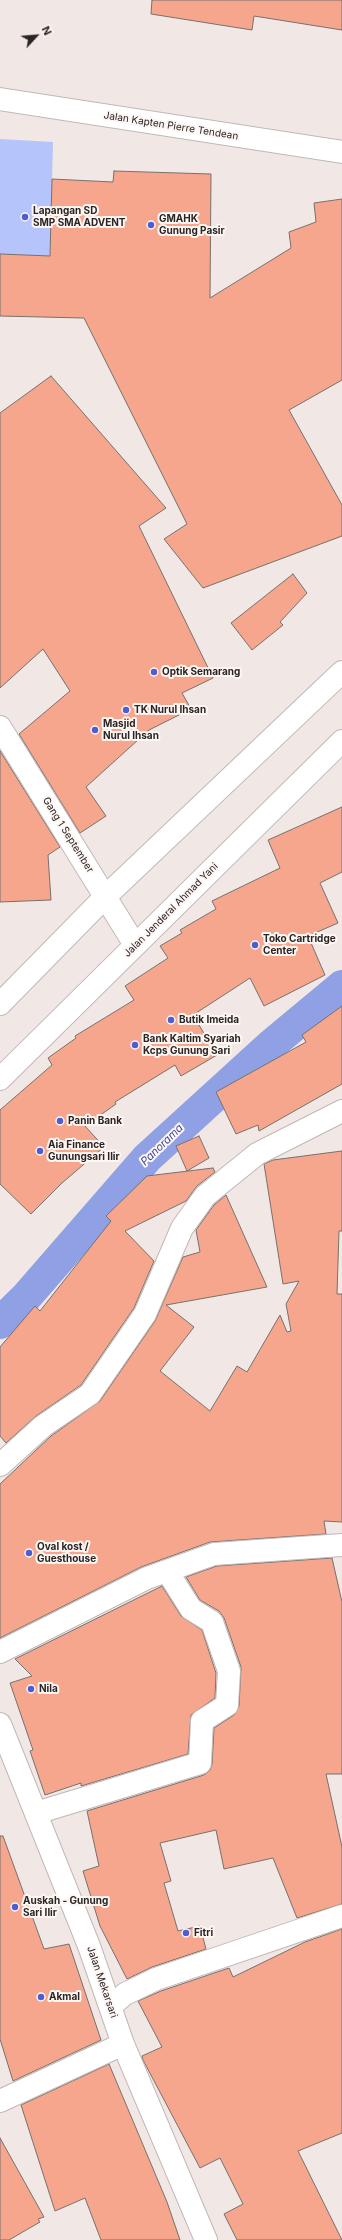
<!DOCTYPE html>
<html>
<head>
<meta charset="utf-8">
<style>
	body { margin:0 }
	#map { position:relative; width:342px; height:2240px; overflow:hidden; background:#f1e8e6; font-family:Inter,sans-serif }
	canvas { display:block }
	.north { position:absolute; left:16px; top:16px; width:40px; height:40px; -webkit-text-stroke:3px #fef6f3; paint-order:stroke; rotate:64deg; font-size:11px; font-weight:700; line-height:16px; text-align:center; color:#282524 }
	.north::after { content:''; display:block; margin:auto; width:14px; height:18px; background:#282524; clip-path:polygon(50% 0,100% 100%,50% 72%,0 100%) }
</style>
</head>
<body>
<div id="map">
<canvas width="342" height="2240"></canvas>
<div class="north">N</div>
</div>
<script>
const ctx = document.querySelector('canvas').getContext('2d');
ctx.lineJoin = 'round';
function fillPath(path, color) { ctx.fillStyle = color; ctx.fill(path, 'evenodd'); }
const toPath = rows => new Path2D(rows.map(r => 'M' + r).join(''));
function stroke(path, color, width, dash) { ctx.strokeStyle = color; ctx.lineWidth = width; ctx.lineCap = dash ? 'butt' : 'round'; ctx.setLineDash(dash || []); ctx.stroke(path); }
function write(font, color, halo, rows, align = 'center') {
  ctx.font = font + ' Inter,sans-serif'; ctx.lineWidth = 4; ctx.setLineDash([]); ctx.textBaseline = 'middle'; ctx.strokeStyle = halo; ctx.fillStyle = color; for (const [text, x, y, turn = 0] of rows) {
    ctx.save(); ctx.translate(x, y); ctx.rotate((+turn || 0) * Math.PI / 180); ctx.textAlign = isNaN(turn) ? turn : align; if (halo) ctx.strokeText(text, 0, 0); ctx.fillText(text, 0, 0); ctx.restore();
  }
}
const green = toPath([
	[0,139,53,142,50,256,0,254]
]);
const canal = toPath([
	[0,1323,27,1296,147,1158,271,1045,342,986]
]);
const building = toPath([
	[152,0,342,0,342,30,254,16,252,30,151,14,152,0],
	[114,171,211,174,210,298,291,248,289,232,316,222,314,203,342,199,342,380,289,410,342,505,342,536,203,588,164,539,187,524,84,318,0,316,0,254,50,256,52,179,113,182,114,171],
	[51,376,166,508,139,526,213,678,182,693,191,709,149,730,86,787,106,816,80,833,19,734,70,691,43,649,0,688,0,413,51,376],
	[293,574,307,593,280,622,283,625,252,650,231,623,293,574],
	[0,751,60,847,48,855,51,900,0,902,0,751],
	[342,807,342,872,320,883,338,923,308,936,325,975,264,1006,250,978,193,1015,217,1055,181,1076,175,1065,115,1102,116,1104,85,1126,104,1147,62,1183,31,1214,0,1184,0,1110,52,1065,48,1058,76,1038,75,1036,134,1000,125,986,168,958,160,946,182,933,180,930,216,909,212,901,280,868,268,840,342,807],
	[342,1006,342,1084,259,1131,258,1125,236,1134,216,1092,306,1042,302,1035,342,1006],
	[199,1136,209,1158,187,1171,176,1146,199,1136],
	[342,1151,342,1231,339,1231,337,1294,342,1294,342,1522,324,1521,326,1534,210,1542,141,1567,0,1638,0,1484,51,1436,100,1401,155,1321,183,1257,200,1252,196,1230,214,1205,226,1195,267,1287,166,1305,194,1327,160,1371,210,1411,237,1366,247,1372,280,1315,287,1332,291,1331,286,1304,299,1281,283,1284,264,1164,273,1160,342,1151],
	[213,1168,215,1172,197,1186,186,1201,125,1231,154,1261,134,1308,81,1385,36,1416,6,1443,0,1436,0,1347,35,1306,40,1311,111,1221,106,1216,147,1176,213,1168],
	[332,1558,342,1602,342,1774,326,1774,342,1847,342,1904,297,1918,273,1858,224,1869,216,1830,160,1843,171,1881,164,1883,178,1931,200,1926,206,1949,152,1967,127,1979,100,1926,83,1871,99,1866,87,1811,204,1775,210,1770,212,1764,214,1728,234,1715,239,1706,241,1667,224,1618,219,1611,200,1600,186,1577,217,1566,332,1558],
	[162,1586,181,1616,202,1630,216,1673,215,1698,191,1715,188,1754,81,1786,81,1783,45,1795,30,1751,33,1750,10,1683,32,1676,15,1659,162,1586],
	[0,1836,3,1836,44,1949,69,1944,101,2040,13,2081,0,2039,0,1836],
	[342,1929,342,2133,298,2151,342,2240,237,2240,224,2214,243,2204,220,2158,200,2168,143,2060,142,2056,162,2047,138,2001,161,1991,229,1968,233,1977,305,1942,342,1929],
	[109,2064,167,2202,180,2240,101,2240,85,2198,55,2211,21,2105,109,2064],
	[0,2138,44,2217,38,2219,40,2222,9,2240,0,2240,0,2138]
]);
const minor = toPath([
	[0,727,135,945],
	[0,1465,43,1426,90,1394,145,1314,182,1228,205,1196,257,1154,342,1111],
	[0,1652,147,1578,214,1554,342,1545],
	[36,1813,200,1763,202,1721,227,1705,229,1671,212,1622,191,1609,167,1571],
	[111,2006,125,1994,156,1979,342,1916],
	[0,2101,123,2044]
]);
const tertiary = toPath([
	[0,99,342,152],
	[0,1724,89,1946,123,2044,206,2240]
]);
const secondary = toPath([
	[0,1004,106,896,342,672],
	[0,1079,342,741]
]);
const markers = [
	[25,217,4,"#4d5ed3"],
	[151,225,4,"#4d5ed3"],
	[154,672,4,"#4d5ed3"],
	[126,710,4,"#4d5ed3"],
	[95,730,4,"#4d5ed3"],
	[255,945,4,"#4d5ed3"],
	[171,1020,4,"#4d5ed3"],
	[135,1045,4,"#4d5ed3"],
	[60,1121,4,"#4d5ed3"],
	[40,1151,4,"#4d5ed3"],
	[29,1553,4,"#4d5ed3"],
	[31,1689,4,"#4d5ed3"],
	[15,1907,4,"#4d5ed3"],
	[186,1933,4,"#4d5ed3"],
	[41,1997,4,"#4d5ed3"]
];
const streetNames = [
	["Jalan Kapten Pierre Tendean",171,126,9],
	["Gang 1 September",68,835,58],
	["Jalan Jenderal Ahmad Yani",171,910,-45],
	["Jalan Mekarsari",102,1982,71]
];
const poiNames = [
	["Lapangan SD",33,211],
	["SMP SMA ADVENT",33,223],
	["GMAHK",159,219],
	["Gunung Pasir",159,231],
	["Optik Semarang",162,672],
	["TK Nurul Ihsan",134,710],
	["Masjid",103,724],
	["Nurul Ihsan",103,736],
	["Toko Cartridge",263,939],
	["Center",263,951],
	["Butik Imeida",179,1020],
	["Bank Kaltim Syariah",143,1039],
	["Kcps Gunung Sari",143,1051],
	["Panin Bank",68,1121],
	["Aia Finance",48,1145],
	["Gunungsari Ilir",48,1157],
	["Oval kost /",37,1547],
	["Guesthouse",37,1559],
	["Nila",39,1689],
	["Auskah - Gunung",23,1901],
	["Sari Ilir",23,1913],
	["Fitri",194,1933],
	["Akmal",49,1997]
];
const waterNames = [
	["Panorama",162,1145,-44]
];
fillPath(green, '#b5c4fb');
stroke(canal, '#8fa0e5', 32);
fillPath(building, '#f6a68c');
stroke(building, '#77706e', 1);
stroke(minor, '#c0b8b6', 24);
stroke(tertiary, '#c0b8b6', 24);
stroke(secondary, '#c0b8b6', 24);
stroke(minor, '#fff', 22);
stroke(tertiary, '#fff', 22);
stroke(secondary, '#fff', 22);
for (const [x, y, r, color] of markers) { const dot = new Path2D(); dot.arc(x, y, r, 0, 2 * Math.PI); ctx.fillStyle = color; ctx.fill(dot); stroke(dot, '#fef6f3', 1.5); }
write('10px', '#282524', '#fef6f3', streetNames);
write('bold 10px', '#282524', '#fef6f3', poiNames, 'left');
write('italic 11px', '#3d4a9b', '#fef6f3', waterNames);
</script>
</body>
</html>
